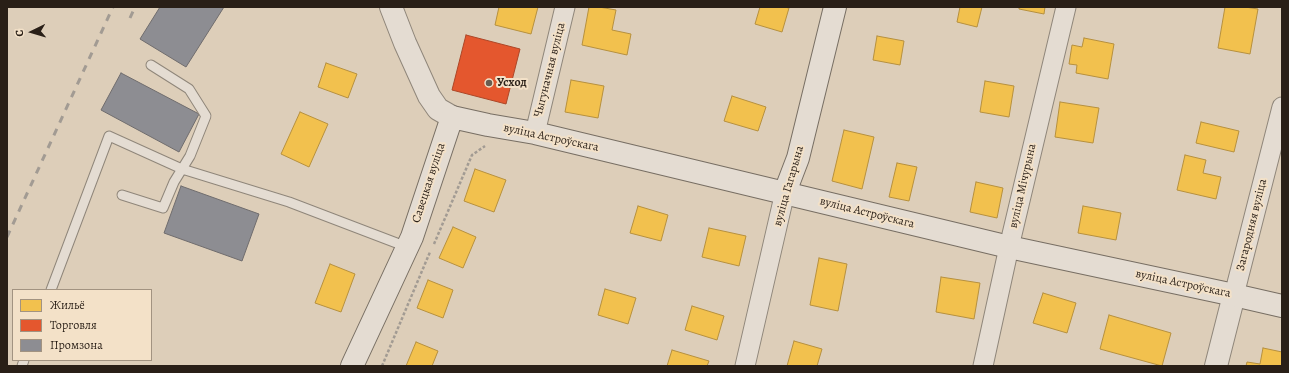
<!DOCTYPE html>
<html>
<head>
<meta charset="utf-8">
<style>
	body { margin:0 }
	#map { position:relative; width:1289px; height:373px; overflow:hidden; background:#ddceb9; font-family:Alegreya,serif }
	canvas { display:block }
	.frame { position:absolute; inset:0; border:8px solid #291f17; pointer-events:none }
	.legend { position:absolute; left:12px; top:289px; width:140px; height:72px; box-sizing:border-box; background:#f3e1c8; border:1px solid #a29381; margin:0; padding:5px 7px; list-style:none; font-size:12px; color:#291f17 }
	.legend li { display:flex; align-items:center; gap:8px; height:20px }
	.legend b { width:20px; border:1px solid #a29381 }
	.north { position:absolute; left:12px; top:12px; width:40px; height:40px; -webkit-text-stroke:3px #f3e1c8; paint-order:stroke; rotate:265deg; font-size:11px; font-weight:700; line-height:16px; text-align:center; color:#291f17 }
	.north::after { content:''; display:block; margin:auto; width:14px; height:18px; background:#291f17; clip-path:polygon(50% 0,100% 100%,50% 72%,0 100%) }
</style>
</head>
<body>
<div id="map">
<canvas width="1289" height="373"></canvas>
<div class="frame"></div>
<ul class="legend">
<li><b style="height:11px;background:#f2c14e"></b>Жильё</li>
<li><b style="height:11px;background:#e4572e"></b>Торговля</li>
<li><b style="height:11px;background:#8d8d92"></b>Промзона</li>
</ul>
<div class="north">С</div>
</div>
<script>
const ctx = document.querySelector('canvas').getContext('2d');
ctx.lineJoin = 'round';
function fillPath(path, color) { ctx.fillStyle = color; ctx.fill(path, 'evenodd'); }
const toPath = rows => new Path2D(rows.map(r => 'M' + r).join(''));
function stroke(path, color, width, dash) { ctx.strokeStyle = color; ctx.lineWidth = width; ctx.lineCap = dash ? 'butt' : 'round'; ctx.setLineDash(dash || []); ctx.stroke(path); }
function write(font, color, halo, rows, align = 'center') {
  ctx.font = font + ' Alegreya,serif'; ctx.lineWidth = 4; ctx.setLineDash([]); ctx.textBaseline = 'middle'; ctx.strokeStyle = halo; ctx.fillStyle = color; for (const [text, x, y, turn = 0] of rows) {
    ctx.save(); ctx.translate(x, y); ctx.rotate((+turn || 0) * Math.PI / 180); ctx.textAlign = isNaN(turn) ? turn : align; if (halo) ctx.strokeText(text, 0, 0); ctx.fillText(text, 0, 0); ctx.restore();
  }
}
const homes = toPath([
	[499,7,538,7,531,34,495,25,499,7],
	[589,7,599,7,616,10,612,30,631,34,627,55,582,45,589,7],
	[760,7,784,7,789,8,782,32,755,24,760,7],
	[960,7,982,7,977,27,957,22,960,7],
	[1019,7,1045,7,1044,14,1019,9,1019,7],
	[1225,7,1245,7,1258,9,1250,54,1218,48,1225,7],
	[877,36,904,41,900,65,873,60,877,36],
	[1084,38,1114,44,1108,79,1076,73,1077,65,1069,64,1072,45,1082,47,1084,38],
	[326,63,357,74,348,98,318,87,326,63],
	[571,80,604,86,598,118,565,112,571,80],
	[985,81,1014,86,1009,117,980,112,985,81],
	[732,96,766,107,758,131,724,121,732,96],
	[1060,102,1099,108,1093,143,1055,137,1060,102],
	[300,112,328,124,309,167,281,154,300,112],
	[1201,122,1239,131,1234,152,1196,143,1201,122],
	[844,130,874,137,862,189,832,181,844,130],
	[1185,155,1206,160,1203,173,1221,177,1216,199,1177,190,1185,155],
	[897,163,917,167,909,201,889,197,897,163],
	[475,169,506,180,494,212,464,201,475,169],
	[976,182,1003,188,997,218,970,212,976,182],
	[638,206,668,215,661,241,630,233,638,206],
	[1083,206,1121,213,1116,240,1078,233,1083,206],
	[453,227,476,237,463,268,439,258,453,227],
	[709,228,746,236,739,266,702,257,709,228],
	[819,258,847,264,838,311,810,305,819,258],
	[330,264,355,274,341,312,315,303,330,264],
	[941,277,980,283,974,319,936,312,941,277],
	[428,280,453,290,443,318,417,308,428,280],
	[605,289,636,298,628,324,598,315,605,289],
	[1043,293,1076,303,1067,333,1033,323,1043,293],
	[692,306,724,316,717,340,685,330,692,306],
	[1109,315,1171,333,1162,366,1100,349,1109,315],
	[794,341,822,349,817,366,787,366,794,341],
	[416,342,438,351,432,366,406,366,416,342],
	[1263,348,1282,352,1282,366,1246,366,1247,362,1260,364,1263,348],
	[672,350,709,361,707,366,667,366,672,350]
]);
const shops = toPath([
	[466,35,520,49,506,104,452,90,466,35]
]);
const industry = toPath([
	[160,7,224,7,186,67,140,39,160,7],
	[121,73,199,114,179,152,101,110,121,73],
	[181,186,259,214,242,261,164,233,181,186]
]);
const path = toPath([
	[434,244,472,155,485,146],
	[382,366,430,252]
]);
const service = toPath([
	[122,195,163,208,174,182,190,156,206,116,189,89,151,65],
	[51,290,109,136,182,169,289,202,407,247],
	[22,366,24,360]
]);
const minor = toPath([
	[535,133,565,7],
	[1234,295,1282,107],
	[745,366,785,192],
	[983,366,1009,247,1066,7]
]);
const tertiary = toPath([
	[391,7,405,43,429,96,438,109,452,117],
	[1216,366,1234,295]
]);
const secondary = toPath([
	[785,192,798,158,835,7],
	[352,366,412,237,452,117,488,125,535,133,1009,247,1234,295,1282,306]
]);
const rail = toPath([
	[130,18,135,7],
	[7,237,113,7]
]);
const markers = [
	[489,83,4,"#685c50"]
];
const streetNames = [
	["Чыгуначная вуліца",550,70,-76],
	["вуліца Астроўскага",551,138,12],
	["Савецкая вуліца",429,183,-72],
	["вуліца Гагарына",789,186,-74],
	["вуліца Мічурына",1023,186,-77],
	["вуліца Астроўскага",867,213,14],
	["Загародняя вуліца",1252,225,-76],
	["вуліца Астроўскага",1183,284,12]
];
const poiNames = [
	["Усход",497,83]
];
fillPath(homes, '#f2c14e');
stroke(homes, '#b6903e', 1);
fillPath(shops, '#e4572e');
stroke(shops, '#ac4627', 1);
fillPath(industry, '#8d8d92');
stroke(industry, '#6f6c6d', 1);
stroke(service, '#8f867a', 11);
stroke(minor, '#8f867a', 21);
stroke(tertiary, '#8f867a', 24);
stroke(secondary, '#776e63', 24);
stroke(path, '#a29b93', 2.5, [3, 2]);
stroke(service, '#e4dcd2', 9);
stroke(minor, '#e4dcd2', 19);
stroke(tertiary, '#e4dcd2', 22);
stroke(secondary, '#e4dcd2', 22);
stroke(rail, '#a29b93', 3, [7, 7]);
for (const [x, y, r, color] of markers) { const dot = new Path2D(); dot.arc(x, y, r, 0, 2 * Math.PI); ctx.fillStyle = color; ctx.fill(dot); stroke(dot, '#f3e1c8', 1.5); }
write('12px', '#291f17', '#f3e1c8', streetNames);
write('bold 12px', '#291f17', '#f3e1c8', poiNames, 'left');
</script>
</body>
</html>
